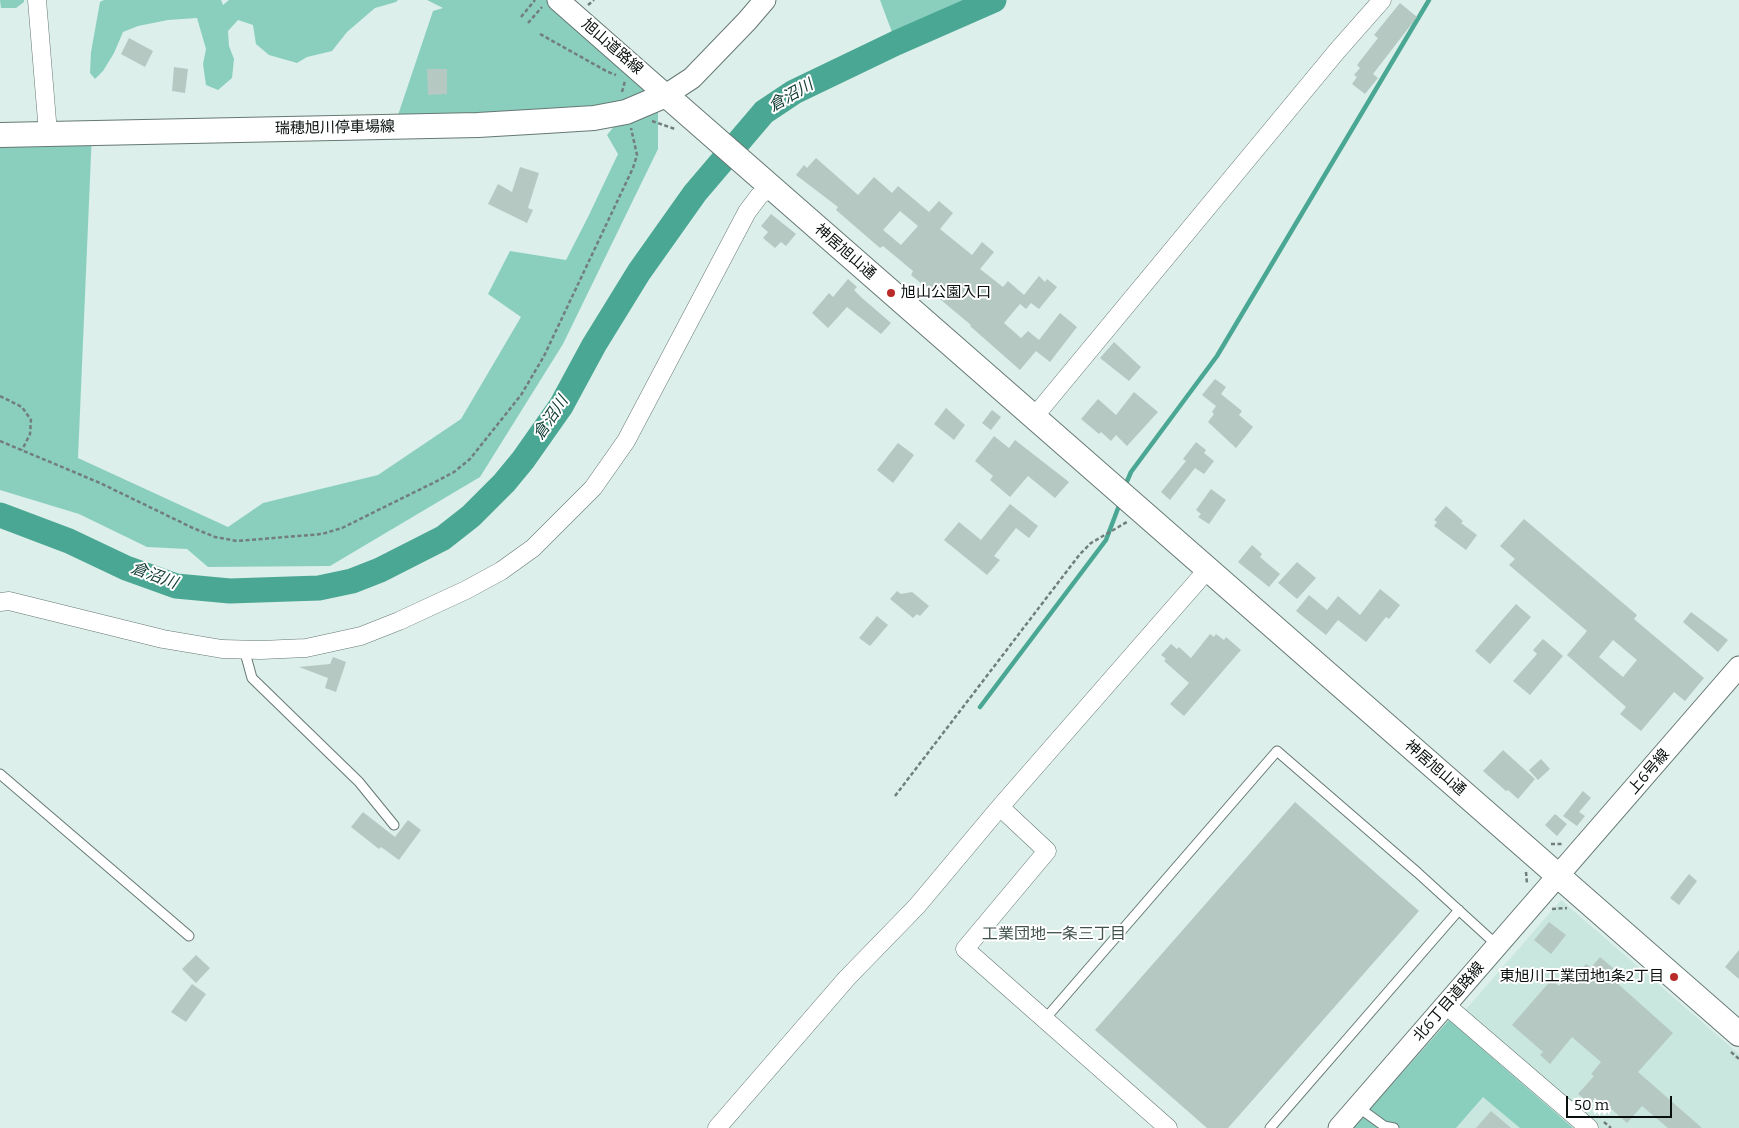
<!DOCTYPE html>
<html>
<head>
<meta charset="utf-8">
<style>
	body { margin:0 }
	#map { position:relative; width:1739px; height:1128px; overflow:hidden; background:#dcefea; font-family:Bitter,serif }
	canvas { display:block }
	.scale { position:absolute; left:1566px; top:1096px; width:106px; height:22px; box-sizing:border-box; border:2px solid #080f0d; border-top:0; padding-left:6px; font-size:15px; line-height:18px; white-space:nowrap; color:#080f0d; -webkit-text-stroke:4px #fff; paint-order:stroke }
</style>
</head>
<body>
<div id="map">
<canvas width="1739" height="1128"></canvas>
<div class="scale">50 m</div>
</div>
<script>
const ctx = document.querySelector('canvas').getContext('2d');
ctx.lineJoin = 'round';
function fillPath(path, color) { ctx.fillStyle = color; ctx.fill(path, 'evenodd'); }
const toPath = rows => new Path2D(rows.map(r => 'M' + r).join(''));
function stroke(path, color, width, dash) { ctx.strokeStyle = color; ctx.lineWidth = width; ctx.lineCap = dash ? 'butt' : 'round'; ctx.setLineDash(dash || []); ctx.stroke(path); }
function write(font, color, halo, rows, align = 'center') {
  ctx.font = font + ' Bitter,"Noto Sans JP",serif'; ctx.lineWidth = 4; ctx.setLineDash([]); ctx.textBaseline = 'middle'; ctx.strokeStyle = halo; ctx.fillStyle = color; for (const [text, x, y, turn = 0] of rows) {
    ctx.save(); ctx.translate(x, y); ctx.rotate((+turn || 0) * Math.PI / 180); ctx.textAlign = isNaN(turn) ? turn : align; if (halo) ctx.strokeText(text, 0, 0); ctx.fillText(text, 0, 0); ctx.restore();
  }
}
const built = toPath([
	[1561,900,1739,1054,1739,1128,1363,1128]
]);
const green = toPath([
	[0,0,24,0,24,2,16,8,1,8],
	[104,0,221,0,223,5,229,0,398,0,396,2,375,8,347,32,332,51,307,57,297,63,269,55,256,44,253,25,238,20,228,31,229,46,234,59,232,78,218,90,206,85,203,64,206,49,197,18,168,20,138,26,123,32,114,53,103,71,95,79,90,73,91,52,100,2],
	[427,0,558,0,658,98,658,149,563,344,480,477,330,566,208,567,187,549,147,547,79,514,0,490,0,135,92,132,78,458,228,527,263,503,378,475,461,419,521,317,488,294,510,251,566,260,588,217,618,154,607,135,625,113,394,127,433,11,443,8],
	[880,0,994,0,896,43],
	[1449,1020,1573,1128,1520,1128,1483,1097,1456,1128,1353,1128]
]);
const stream = toPath([
	[1125,486,1131,472,1217,356,1429,0],
	[980,707,1106,540,1120,503]
]);
const river = toPath([
	[0,515,69,541,126,568,176,586,230,591,319,588,352,581,380,570,443,538,471,516,504,483,523,460,561,406,594,345,639,272,695,193,764,112,794,92,896,43,994,0]
]);
const building = toPath([
	[1400,3,1417,17,1373,74,1378,78,1365,94,1352,84,1357,77,1354,75,1360,68,1357,65,1378,38,1374,35],
	[129,38,153,51,145,67,121,54],
	[174,67,188,69,185,93,172,91],
	[427,69,447,69,447,94,428,95],
	[816,158,858,195,874,177,892,193,898,186,929,212,939,201,953,213,940,229,972,255,982,242,994,252,980,269,1003,287,1008,281,1024,295,1039,276,1045,282,1047,279,1057,287,1039,309,1031,303,1026,309,1020,304,1004,323,1021,338,1028,331,1039,340,1060,313,1077,327,1050,362,1036,351,1020,370,970,326,971,325,911,275,913,271,883,246,880,248,836,210,838,207,796,175,804,165,807,168],
	[900,211,918,226,901,245,883,230],
	[520,167,539,173,528,208,533,210,527,223,488,204,498,184,512,192],
	[771,214,796,234,786,246,781,242,775,248,763,238,768,232,761,226],
	[848,279,857,287,854,290,862,298,891,323,881,334,847,307,828,328,812,313,829,293,833,297],
	[1114,342,1141,367,1129,381,1100,358],
	[1215,379,1226,387,1221,394,1242,411,1239,415,1253,427,1236,448,1208,422,1214,414,1212,412,1216,406,1202,395],
	[1134,392,1158,412,1127,446,1116,435,1111,441,1101,432,1099,434,1081,419,1098,399,1116,415],
	[946,408,965,425,954,440,934,424],
	[992,410,1001,417,991,430,982,423],
	[994,436,1009,448,1015,440,1069,482,1055,498,1028,476,1010,497,990,480,993,476,975,461],
	[1196,442,1206,450,1204,453,1214,461,1204,474,1195,468,1170,500,1161,492,1186,461,1183,459],
	[898,443,914,455,893,483,877,470],
	[1211,489,1226,500,1209,524,1198,517,1201,514,1196,510],
	[1010,504,1038,526,1029,538,1016,528,994,556,1000,560,987,575,944,540,959,522,981,540],
	[1446,506,1463,521,1461,523,1477,535,1466,550,1434,526,1437,522,1434,520],
	[1524,519,1637,615,1634,619,1704,678,1685,701,1674,692,1641,731,1620,714,1626,707,1567,655,1587,631,1509,565,1515,559,1500,546],
	[1613,640,1637,660,1623,677,1599,657],
	[1252,545,1262,554,1260,557,1280,574,1269,587,1238,562],
	[1297,562,1316,578,1297,599,1278,583],
	[1380,589,1400,605,1389,619,1386,617,1366,642,1338,620,1326,635,1296,611,1309,595,1327,610,1338,596,1360,615],
	[897,591,901,594,912,592,929,606,920,616,917,614,913,618,890,599],
	[1516,604,1531,617,1490,664,1475,651],
	[1691,612,1728,640,1718,652,1683,622],
	[877,616,888,625,870,646,859,638],
	[1210,634,1214,637,1216,634,1224,640,1226,637,1241,650,1184,716,1170,704,1189,683,1164,661,1166,659,1161,655,1171,644,1177,649,1179,647,1191,658],
	[1543,639,1563,656,1530,695,1513,681,1537,654,1533,650],
	[333,657,346,662,336,692,325,688,328,678,299,667,330,664],
	[1503,750,1535,779,1518,799,1508,790,1506,791,1483,771],
	[1541,759,1550,769,1538,780,1529,770],
	[1583,791,1591,798,1579,812,1585,816,1577,826,1563,816],
	[1295,802,1419,911,1228,1128,1207,1128,1095,1030],
	[363,812,395,837,408,820,421,830,399,860,381,847,379,849,351,827],
	[1555,814,1567,824,1557,836,1545,825],
	[1689,874,1697,881,1679,905,1670,898],
	[1549,922,1566,935,1551,954,1534,940],
	[1739,950,1739,979,1725,967],
	[196,955,210,968,196,983,182,969],
	[1600,957,1613,968,1608,975,1673,1033,1638,1072,1702,1128,1668,1128,1642,1106,1627,1123,1607,1105,1602,1111,1589,1099,1587,1101,1578,1094,1594,1076,1591,1074,1601,1062,1572,1037,1550,1064,1540,1055,1543,1052,1512,1025,1552,979,1559,986,1570,974,1575,977,1586,964,1591,968],
	[192,984,206,994,186,1022,171,1012],
	[1491,1111,1511,1128,1476,1128]
]);
const path = toPath([
	[588,5,594,0],
	[521,17,535,0],
	[528,23,542,7],
	[540,34,608,72,616,75],
	[622,92,625,81],
	[652,121,675,129],
	[0,396,22,407,31,420,30,434,22,450],
	[0,441,100,483,193,528,215,537,237,541,322,534,342,528,435,482,454,472,470,459,521,395,544,356,633,168,637,155,631,128],
	[895,796,1080,554,1091,543,1127,522],
	[1551,844,1563,844],
	[1526,872,1527,884],
	[1552,909,1567,908],
	[1731,1052,1739,1059],
	[1604,1122,1611,1128]
]);
const service = toPath([
	[244,649,252,678,359,782,394,825],
	[0,774,189,936],
	[1045,1019,1277,751,1418,873,1498,946],
	[1358,1107,1384,1126,1394,1128],
	[1270,1128,1459,910]
]);
const minor = toPath([
	[37,0,48,133],
	[1034,417,1337,51,1382,0],
	[0,602,9,601,163,639,222,649,261,650,306,648,361,636,399,621,466,590,501,571,533,548,593,488,626,441,747,212,759,196,770,187],
	[1000,807,1047,851,965,949,1168,1128],
	[1447,1006,1589,1128],
	[717,1128,847,978,917,906,1000,807,1208,569]
]);
const tertiary = toPath([
	[558,0,666,95,692,78,747,21,765,0],
	[1339,1128,1739,667]
]);
const secondary = toPath([
	[0,135,478,125,546,121,594,118,626,112,666,95,1739,1034]
]);
const markers = [
	[891,293,5,"#b92a28"],
	[1674,977,5,"#b92a28"]
];
const streetNames = [
	["旭山道路線",612,47,41],
	["瑞穂旭川停車場線",335,128,-1],
	["神居旭山通",845,252,41],
	["神居旭山通",1435,768,41],
	["上6号線",1649,772,-49],
	["北6丁目道路線",1449,1002,-49]
];
const poiNames = [
	["旭山公園入口",901,293],
	["東旭川工業団地1条2丁目",1664,977,"right"]
];
const waterNames = [
	["倉沼川",791,96,-30],
	["倉沼川",551,418,-56],
	["倉沼川",154,576,20]
];
const neighbourhoodNames = [
	["工業団地一条三丁目",1054,935]
];
fillPath(built, '#cae7df');
fillPath(green, '#8acfbe');
stroke(stream, '#4aa793', 4.5);
stroke(river, '#4aa793', 25);
fillPath(building, '#b5c8c2');
stroke(service, '#667873', 11);
stroke(minor, '#667873', 19);
stroke(tertiary, '#667873', 23);
stroke(secondary, '#667873', 26);
stroke(path, '#717e7b', 2.5, [4, 2.5]);
stroke(service, '#fff', 9);
stroke(minor, '#fff', 18);
stroke(tertiary, '#fff', 21);
stroke(secondary, '#fff', 24);
for (const [x, y, r, color] of markers) { const dot = new Path2D(); dot.arc(x, y, r, 0, 2 * Math.PI); ctx.fillStyle = color; ctx.fill(dot); stroke(dot, '#fff', 2); }
write('15px', '#080f0d', '#fff', streetNames);
write('15px', '#080f0d', '#fff', poiNames, 'left');
write('italic 16px', '#0e3a31', '#fff', waterNames);
write('16px', '#41524d', '#fff', neighbourhoodNames);
</script>
</body>
</html>
